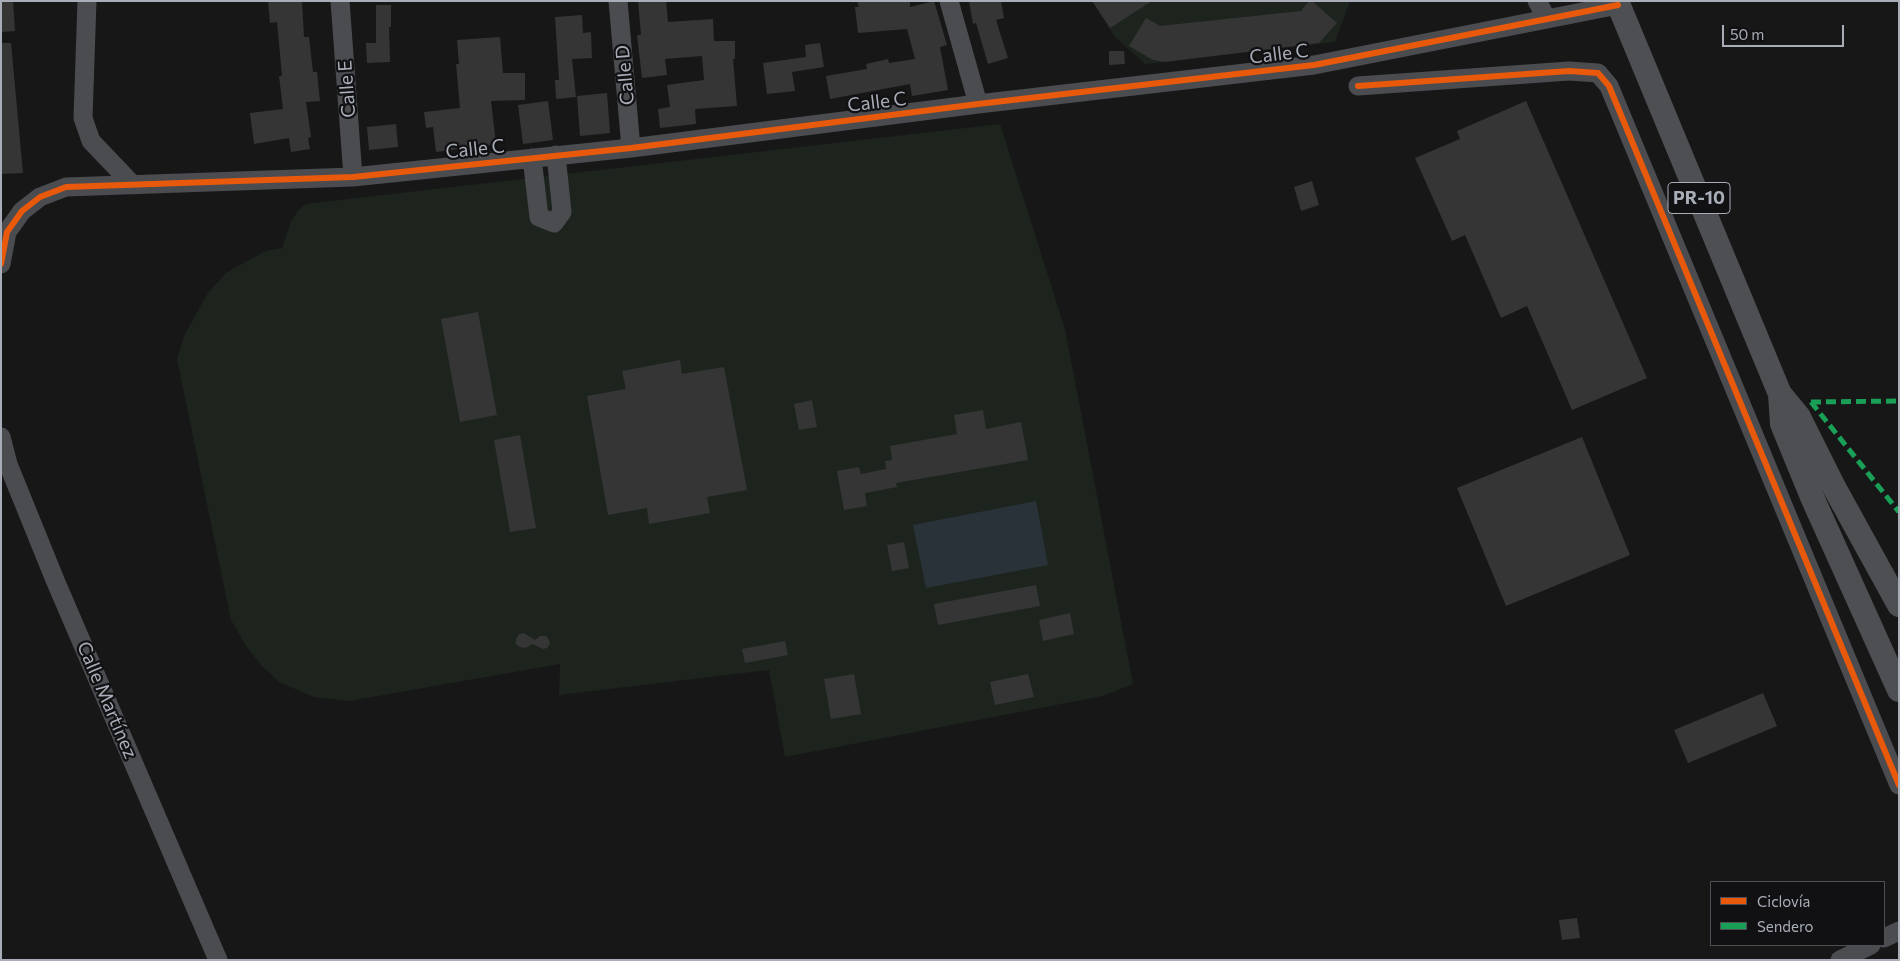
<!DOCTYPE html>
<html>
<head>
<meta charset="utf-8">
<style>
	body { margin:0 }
	#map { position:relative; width:1900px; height:961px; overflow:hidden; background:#171717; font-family:Commissioner,sans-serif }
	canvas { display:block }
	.frame { position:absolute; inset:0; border:2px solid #a8adb8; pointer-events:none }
	.legend { position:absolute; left:1710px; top:881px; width:175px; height:65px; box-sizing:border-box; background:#111113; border:1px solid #4d4f55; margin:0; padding:6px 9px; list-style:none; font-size:15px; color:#a8adb8 }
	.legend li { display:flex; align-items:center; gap:10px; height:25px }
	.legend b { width:25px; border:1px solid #4d4f55 }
	.scale { position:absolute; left:1722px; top:25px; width:122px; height:22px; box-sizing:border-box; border:2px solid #a8adb8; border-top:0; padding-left:6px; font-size:15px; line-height:18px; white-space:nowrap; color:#a8adb8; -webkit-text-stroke:4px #111113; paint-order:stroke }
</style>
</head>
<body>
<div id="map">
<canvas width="1900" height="961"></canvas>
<div class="frame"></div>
<ul class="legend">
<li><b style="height:6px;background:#e8590c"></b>Ciclovía</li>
<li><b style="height:6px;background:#1a9f57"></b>Sendero</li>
</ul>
<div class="scale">50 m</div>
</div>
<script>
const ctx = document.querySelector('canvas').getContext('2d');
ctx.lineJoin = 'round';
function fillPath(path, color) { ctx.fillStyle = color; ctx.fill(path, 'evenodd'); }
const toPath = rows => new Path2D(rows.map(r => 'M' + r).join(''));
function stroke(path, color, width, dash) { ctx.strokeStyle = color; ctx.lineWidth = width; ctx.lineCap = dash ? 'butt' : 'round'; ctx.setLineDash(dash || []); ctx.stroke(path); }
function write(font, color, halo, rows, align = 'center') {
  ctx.font = font + ' Commissioner,sans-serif'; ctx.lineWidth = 4.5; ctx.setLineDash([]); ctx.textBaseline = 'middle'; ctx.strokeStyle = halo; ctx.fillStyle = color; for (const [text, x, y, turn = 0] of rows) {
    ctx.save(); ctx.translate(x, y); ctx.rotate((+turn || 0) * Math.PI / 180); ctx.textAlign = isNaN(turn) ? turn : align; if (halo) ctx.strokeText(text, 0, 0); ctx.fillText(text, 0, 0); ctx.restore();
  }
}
const green = toPath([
	[1093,1,1350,1,1335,42,1145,64,1114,36],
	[1000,124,1065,329,1133,684,1103,696,785,757,769,670,559,695,560,664,349,701,314,697,279,682,261,665,246,646,231,620,177,359,185,334,208,293,226,273,245,262,266,251,282,248,291,222,297,212,305,204]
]);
const water = toPath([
	[1036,501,1048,565,926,588,913,525]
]);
const building = toPath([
	[1,1,13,1,15,31,1,32],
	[268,1,302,1,304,37,309,37,313,72,317,72,320,101,306,102,311,137,308,138,310,149,291,152,289,138,254,144,250,113,283,109,279,76,282,76,277,22,270,23],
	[638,1,666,1,668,22,713,19,714,41,735,41,735,59,733,59,737,106,695,109,696,124,660,128,658,109,670,107,667,85,704,80,702,56,665,59,667,75,642,78,637,35,641,35],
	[857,1,910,1,910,7,934,1,947,45,940,47,948,90,912,96,910,84,830,99,826,76,867,69,866,64,888,59,889,63,915,59,907,29,858,33,855,7,859,7],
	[969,1,1001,1,1004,18,996,20,1008,58,988,64,976,23,973,24],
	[1092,1,1152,1,1110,28],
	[1309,1,1312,1,1337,23,1319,43,1165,62,1153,60,1129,46,1146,18,1160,26,1301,11],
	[376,5,391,5,391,27,389,27,390,62,367,63,366,43,376,43],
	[582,15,583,33,591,32,592,58,572,59,576,97,556,99,555,80,559,80,555,17],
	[500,37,503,73,525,73,525,100,491,101,496,144,436,152,433,127,426,128,424,112,460,108,456,64,459,64,457,40],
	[1,43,11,43,23,173,1,174],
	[820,43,824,67,792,72,795,91,767,94,763,63,806,57,805,45],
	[1109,51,1124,51,1125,64,1109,65],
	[607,93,610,133,580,136,577,96],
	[548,101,553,140,523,144,518,105],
	[1526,101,1647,378,1572,410,1527,306,1501,318,1465,235,1452,241,1415,158,1460,139,1457,131],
	[396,124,398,147,369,150,367,127],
	[1312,181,1319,205,1301,211,1294,187],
	[478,312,497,415,460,422,441,319],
	[680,360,682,374,724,367,747,490,707,497,710,513,649,524,647,508,608,515,587,396,626,389,622,371],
	[812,400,817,427,799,430,794,404],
	[983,410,986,429,1021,422,1028,460,896,483,897,487,865,493,867,506,844,510,837,471,859,467,861,474,886,469,885,461,892,460,890,446,957,434,954,415],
	[520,435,536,528,510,532,494,440],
	[1582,437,1630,555,1506,606,1457,488],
	[904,542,909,568,892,571,887,545],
	[1036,585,1040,606,938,625,934,604],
	[1070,613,1074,634,1043,641,1039,620],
	[524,633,535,640,540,636,546,636,549,640,550,644,547,648,543,649,532,644,526,648,520,647,516,644,516,639,519,634],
	[785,641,788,655,745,663,742,649],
	[854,674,861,714,831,719,824,679],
	[1028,674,1034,697,995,705,990,682],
	[1763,693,1777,726,1688,763,1674,730],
	[1577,918,1580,938,1562,940,1559,920]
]);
const minor = toPath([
	[87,1,83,118,91,141,133,185],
	[340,1,353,177],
	[618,1,631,148],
	[949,1,978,104],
	[1537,1,1547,19],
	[1358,86,1569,71,1598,73,1609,86,1899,785],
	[532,158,539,217,554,223,562,212,556,155],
	[1,264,7,232,22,211,40,197,66,187,353,177,631,148,978,104,1314,65,1618,5],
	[1,437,8,464,55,580,218,960],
	[1884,938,1899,931],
	[1840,960,1871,945]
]);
const major = toPath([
	[1617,1,1780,394,1799,417,1834,487,1899,605],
	[1780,394,1782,424,1812,497,1899,690]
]);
const quiet = toPath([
	[1811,402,1899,512],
	[1811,402,1899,401]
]);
const cycleway = toPath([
	[1358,86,1569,71,1598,73,1609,86,1899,785],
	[1,264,7,232,22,211,40,197,66,187,353,177,631,148,978,104,1314,65,1618,5]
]);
const shields = [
	[1699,198,62]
];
const shieldNames = [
	["PR-10",1699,198]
];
const streetNames = [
	["Calle C",1279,54,-7],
	["Calle D",625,75,-95],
	["Calle E",347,89,-94],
	["Calle C",877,102,-7],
	["Calle C",475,149,-6],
	["Calle Martínez",107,700,67]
];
fillPath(green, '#1d241e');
fillPath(water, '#2a3239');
fillPath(building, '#353536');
stroke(minor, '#4b4c50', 19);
stroke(major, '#4d4f52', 24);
stroke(quiet, '#1a9f57', 5, [10, 5]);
stroke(cycleway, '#e8590c', 6);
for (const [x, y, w] of shields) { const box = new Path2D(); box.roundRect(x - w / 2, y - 15.5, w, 31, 4); ctx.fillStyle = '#111113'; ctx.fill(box); stroke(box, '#a8adb8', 1); }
write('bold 18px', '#a8adb8', null, shieldNames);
write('19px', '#a8adb8', '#111113', streetNames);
</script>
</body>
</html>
